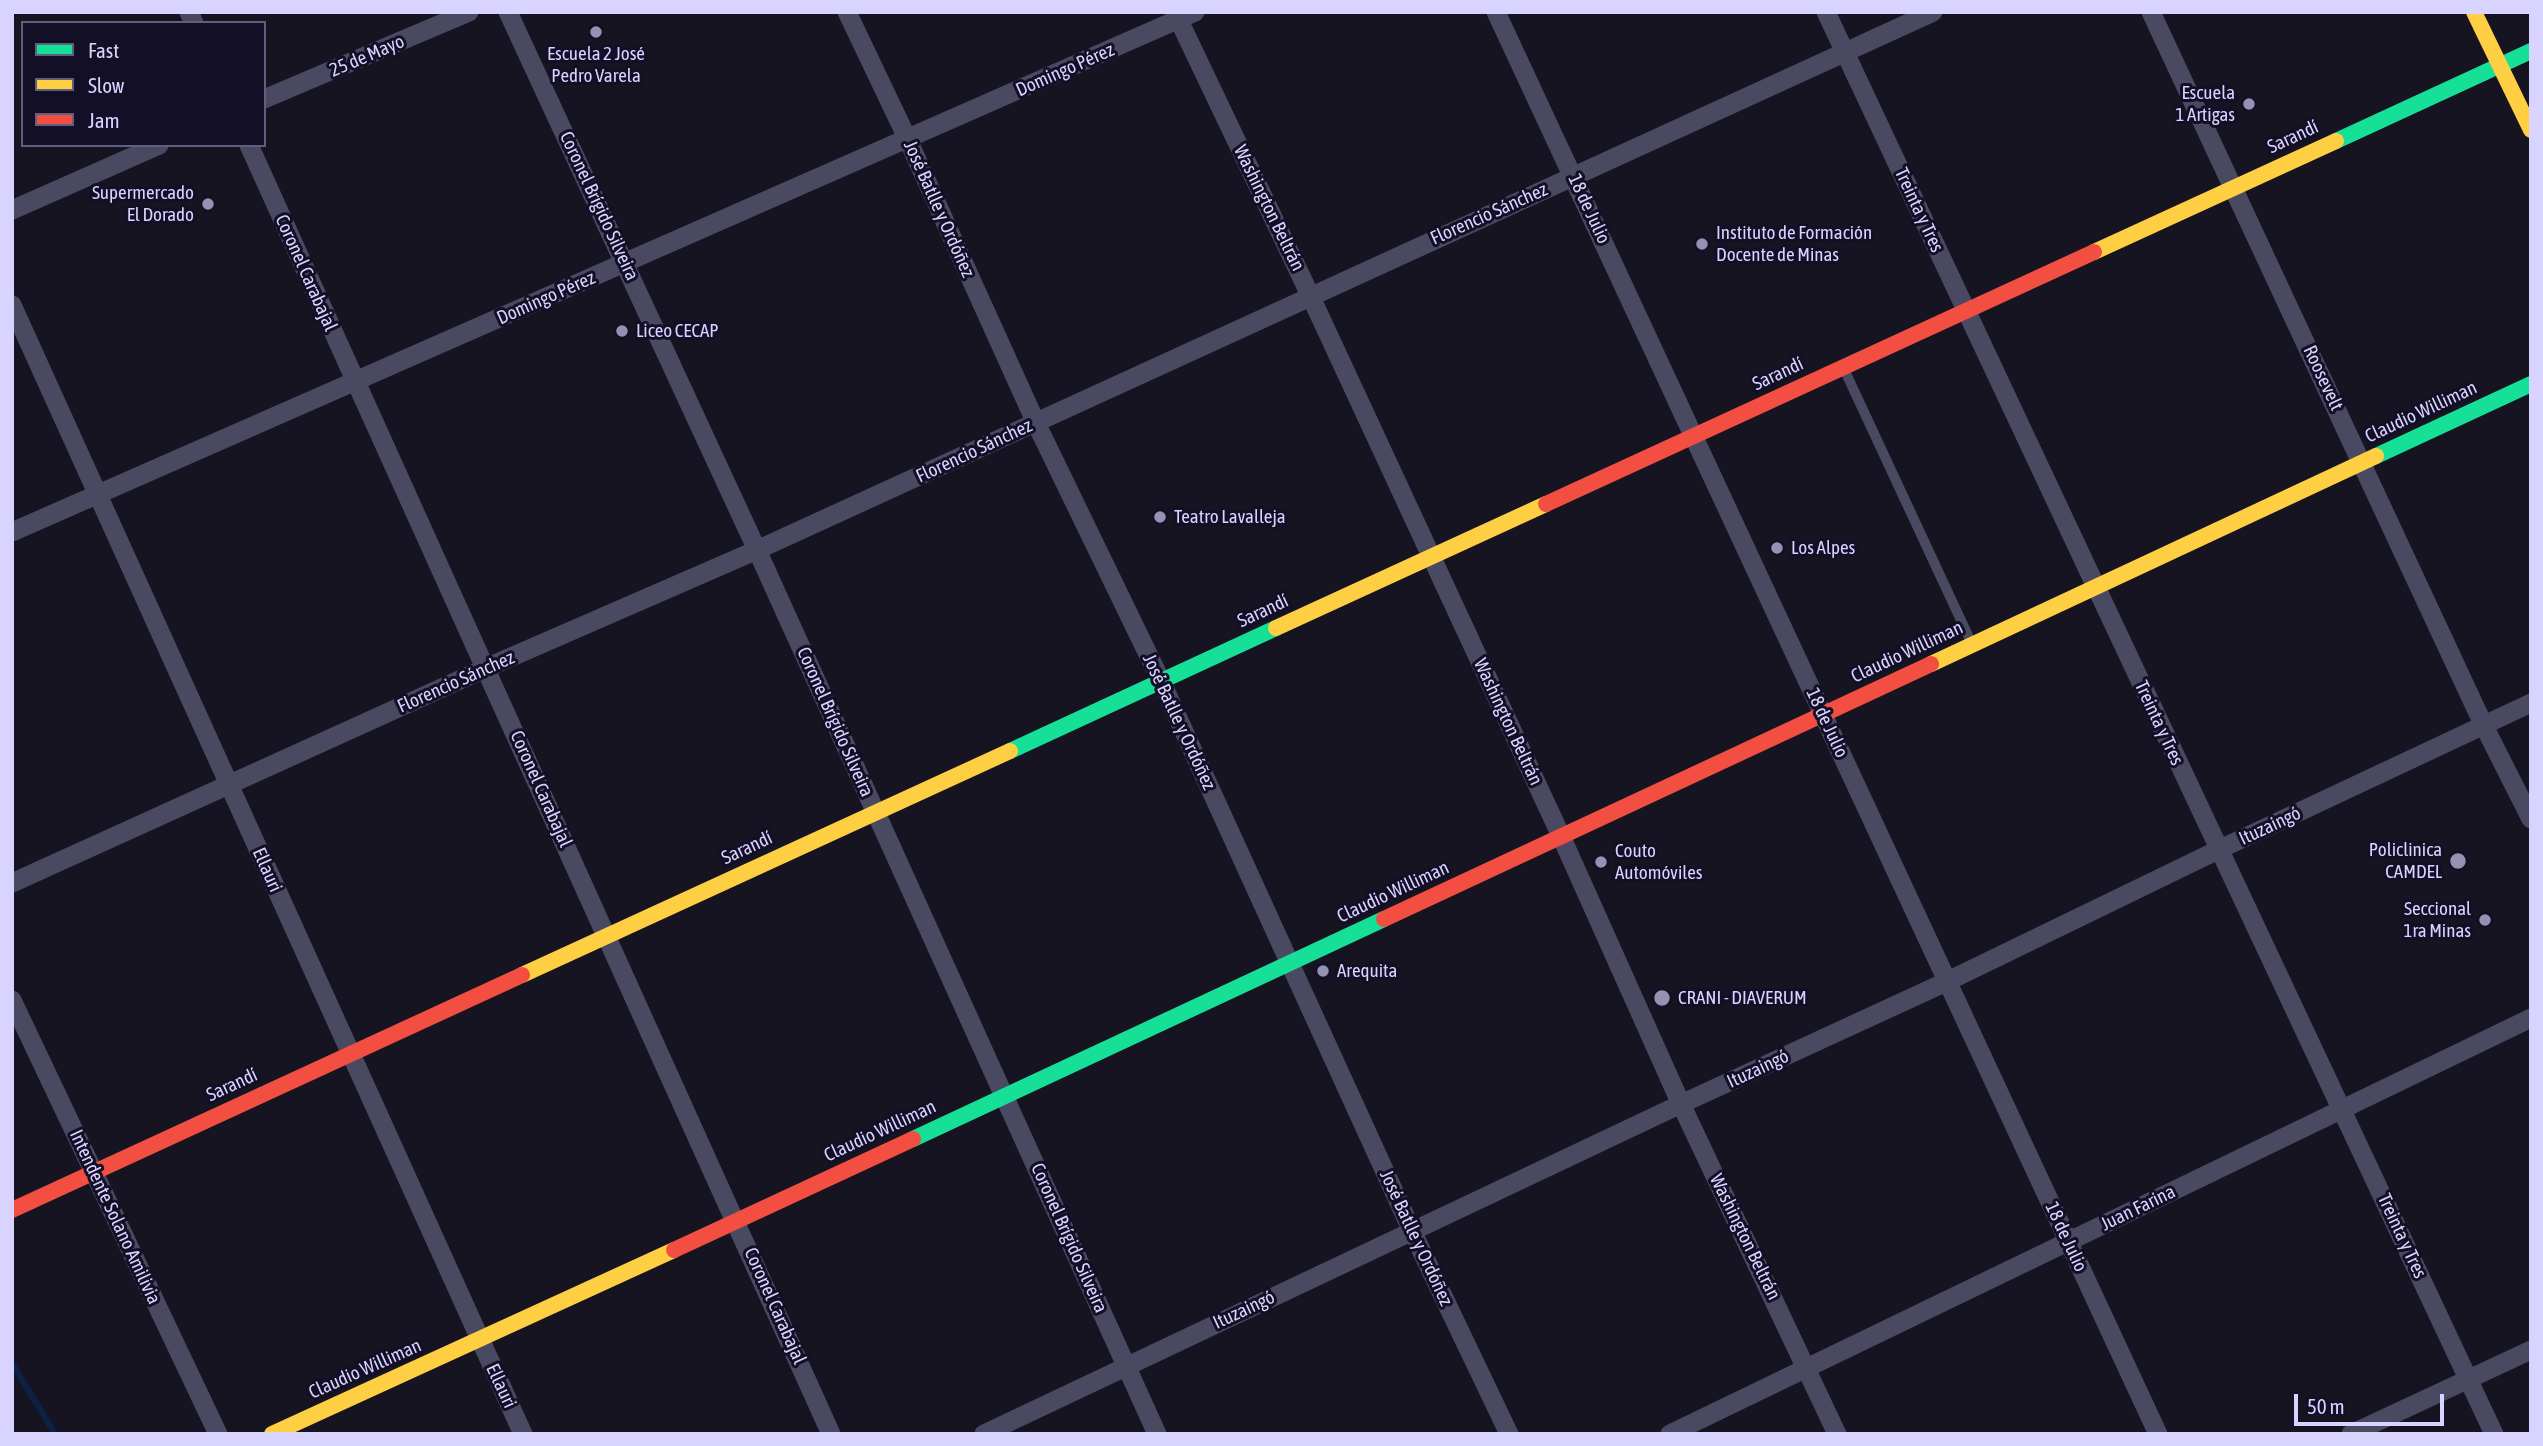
<!DOCTYPE html>
<html>
<head>
<meta charset="utf-8">
<style>
	body { margin:0 }
	#map { position:relative; width:2543px; height:1446px; overflow:hidden; background:#161421; font-family:"Asap Condensed",sans-serif }
	canvas { display:block }
	.frame { position:absolute; inset:0; border:14px solid #d9d4ff; pointer-events:none }
	.legend { position:absolute; left:21px; top:21px; width:245px; height:126px; box-sizing:border-box; background:#130f26; border:2px solid #625e7d; margin:0; padding:9px 12px; list-style:none; font-size:21px; color:#d9d4ff }
	.legend li { display:flex; align-items:center; gap:14px; height:35px }
	.legend b { width:35px; border:2px solid #625e7d }
	.scale { position:absolute; left:2294px; top:1394px; width:150px; height:32px; box-sizing:border-box; border:4px solid #d9d4ff; border-top:0; padding-left:9px; font-size:21px; line-height:24px; white-space:nowrap; color:#d9d4ff; -webkit-text-stroke:5px #130f26; paint-order:stroke }
</style>
</head>
<body>
<div id="map">
<canvas width="2543" height="1446"></canvas>
<div class="frame"></div>
<ul class="legend">
<li><b style="height:9px;background:#16e098"></b>Fast</li>
<li><b style="height:9px;background:#ffcf43"></b>Slow</li>
<li><b style="height:9px;background:#f24e42"></b>Jam</li>
</ul>
<div class="scale">50 m</div>
</div>
<script>
const ctx = document.querySelector('canvas').getContext('2d');
ctx.lineJoin = 'round';
const toPath = rows => new Path2D(rows.map(r => 'M' + r).join(''));
function stroke(path, color, width, dash) { ctx.strokeStyle = color; ctx.lineWidth = width; ctx.lineCap = dash ? 'butt' : 'round'; ctx.setLineDash(dash || []); ctx.stroke(path); }
function write(font, color, halo, rows, align = 'center') {
  ctx.font = font + ' "Asap Condensed",sans-serif'; ctx.lineWidth = 6; ctx.setLineDash([]); ctx.textBaseline = 'middle'; ctx.strokeStyle = halo; ctx.fillStyle = color; for (const [text, x, y, turn = 0] of rows) {
    ctx.save(); ctx.translate(x, y); ctx.rotate((+turn || 0) * Math.PI / 180); ctx.textAlign = isNaN(turn) ? turn : align; if (halo) ctx.strokeText(text, 0, 0); ctx.fillText(text, 0, 0); ctx.restore();
  }
}
const stream = toPath([
	[12,1363,55,1434]
]);
const lane = toPath([
	[1844,369,1972,644]
]);
const street = toPath([
	[189,12,194,23],
	[508,12,757,550,1157,1434],
	[847,12,908,140,1036,423,1161,681,1412,1231,1509,1434],
	[1175,12,1310,295,1561,836,1681,1104,1837,1434],
	[1496,12,2158,1434],
	[1826,12,2494,1434],
	[2151,12,2484,726,2531,819],
	[264,99,469,12],
	[249,145,831,1434],
	[12,210,159,145],
	[12,305,523,1434],
	[12,532,1195,12],
	[12,883,486,668,757,550,1933,12],
	[12,1000,218,1434],
	[984,1434,1681,1104,1946,982,2218,850,2531,703],
	[1670,1434,2531,1018],
	[2351,1434,2531,1350]
]);
const fast = toPath([
	[2336,141,2531,51],
	[2376,456,2531,384],
	[1010,751,1276,628],
	[913,1139,1384,919]
]);
const slow = toPath([
	[2474,12,2531,130],
	[2094,252,2336,141],
	[1276,628,1546,504],
	[1931,664,2376,456],
	[522,975,1010,751],
	[272,1434,674,1250]
]);
const jam = toPath([
	[1546,504,2094,252],
	[1384,919,1931,664],
	[12,1210,522,975],
	[674,1250,913,1139]
]);
const markers = [
	[596,32,7,"#9591b1"],
	[2249,104,7,"#9591b1"],
	[208,204,7,"#9591b1"],
	[1702,244,7,"#9591b1"],
	[622,331,7,"#9591b1"],
	[1160,517,7,"#9591b1"],
	[1777,548,7,"#9591b1"],
	[2458,861,9,"#9591b1"],
	[1601,862,7,"#9591b1"],
	[2485,920,7,"#9591b1"],
	[1323,971,7,"#9591b1"],
	[1662,998,9,"#9591b1"]
];
const poiNames = [
	["Escuela 2 José",596,54,"center"],
	["Pedro Varela",596,76,"center"],
	["Escuela",2235,93,"right"],
	["1 Artigas",2235,115,"right"],
	["Supermercado",194,193,"right"],
	["El Dorado",194,215,"right"],
	["Instituto de Formación",1716,233],
	["Docente de Minas",1716,255],
	["Liceo CECAP",636,331],
	["Teatro Lavalleja",1174,517],
	["Los Alpes",1791,548],
	["Policlinica",2442,850,"right"],
	["CAMDEL",2442,872,"right"],
	["Couto",1615,851],
	["Automóviles",1615,873],
	["Seccional",2471,909,"right"],
	["1ra Minas",2471,931,"right"],
	["Arequita",1337,971],
	["CRANI - DIAVERUM",1678,998]
];
const streetNames = [
	["25 de Mayo",367,56,-23],
	["Domingo Pérez",1065,70,-24],
	["Sarandí",2293,137,-25],
	["Coronel Brígido Silveira",599,206,65],
	["Washington Beltrán",1269,208,64],
	["José Batlle y Ordóñez",939,209,66],
	["18 de Julio",1589,209,65],
	["Treinta y Tres",1919,210,65],
	["Florencio Sánchez",1489,214,-24],
	["Coronel Carabajal",306,273,66],
	["Domingo Pérez",546,298,-24],
	["Sarandí",1778,374,-25],
	["Roosevelt",2323,378,65],
	["Claudio Williman",2421,412,-25],
	["Florencio Sánchez",974,451,-25],
	["Sarandí",1263,611,-25],
	["Claudio Williman",1907,652,-25],
	["Florencio Sánchez",456,682,-24],
	["Coronel Brígido Silveira",835,722,66],
	["José Batlle y Ordóñez",1179,722,65],
	["Washington Beltrán",1508,722,65],
	["18 de Julio",1827,723,65],
	["Treinta y Tres",2159,723,65],
	["Coronel Carabajal",541,789,66],
	["Ituzaingó",2270,826,-25],
	["Sarandí",747,848,-25],
	["Ellauri",267,870,66],
	["Claudio Williman",1393,892,-25],
	["Ituzaingó",1758,1069,-25],
	["Sarandí",232,1085,-25],
	["Claudio Williman",880,1131,-25],
	["Juan Farina",2138,1208,-26],
	["Intendente Solano Amilivia",115,1217,65],
	["Treinta y Tres",2402,1236,65],
	["Washington Beltrán",1745,1237,64],
	["18 de Julio",2066,1237,65],
	["Coronel Brígido Silveira",1069,1238,66],
	["José Batlle y Ordóñez",1416,1238,65],
	["Coronel Carabajal",775,1306,66],
	["Ituzaingó",1244,1310,-25],
	["Claudio Williman",365,1369,-24],
	["Ellauri",501,1386,65]
];
stroke(stream, '#0d2144', 6);
stroke(lane, '#4a4962', 10);
stroke(street, '#4a4962', 19);
stroke(fast, '#16e098', 16);
stroke(slow, '#ffcf43', 16);
stroke(jam, '#f24e42', 16);
for (const [x, y, r, color] of markers) { const dot = new Path2D(); dot.arc(x, y, r, 0, 2 * Math.PI); ctx.fillStyle = color; ctx.fill(dot); stroke(dot, '#130f26', 2.5); }
write('19px', '#d9d4ff', '#130f26', poiNames, 'left');
write('19px', '#d9d4ff', '#130f26', streetNames);
</script>
</body>
</html>
